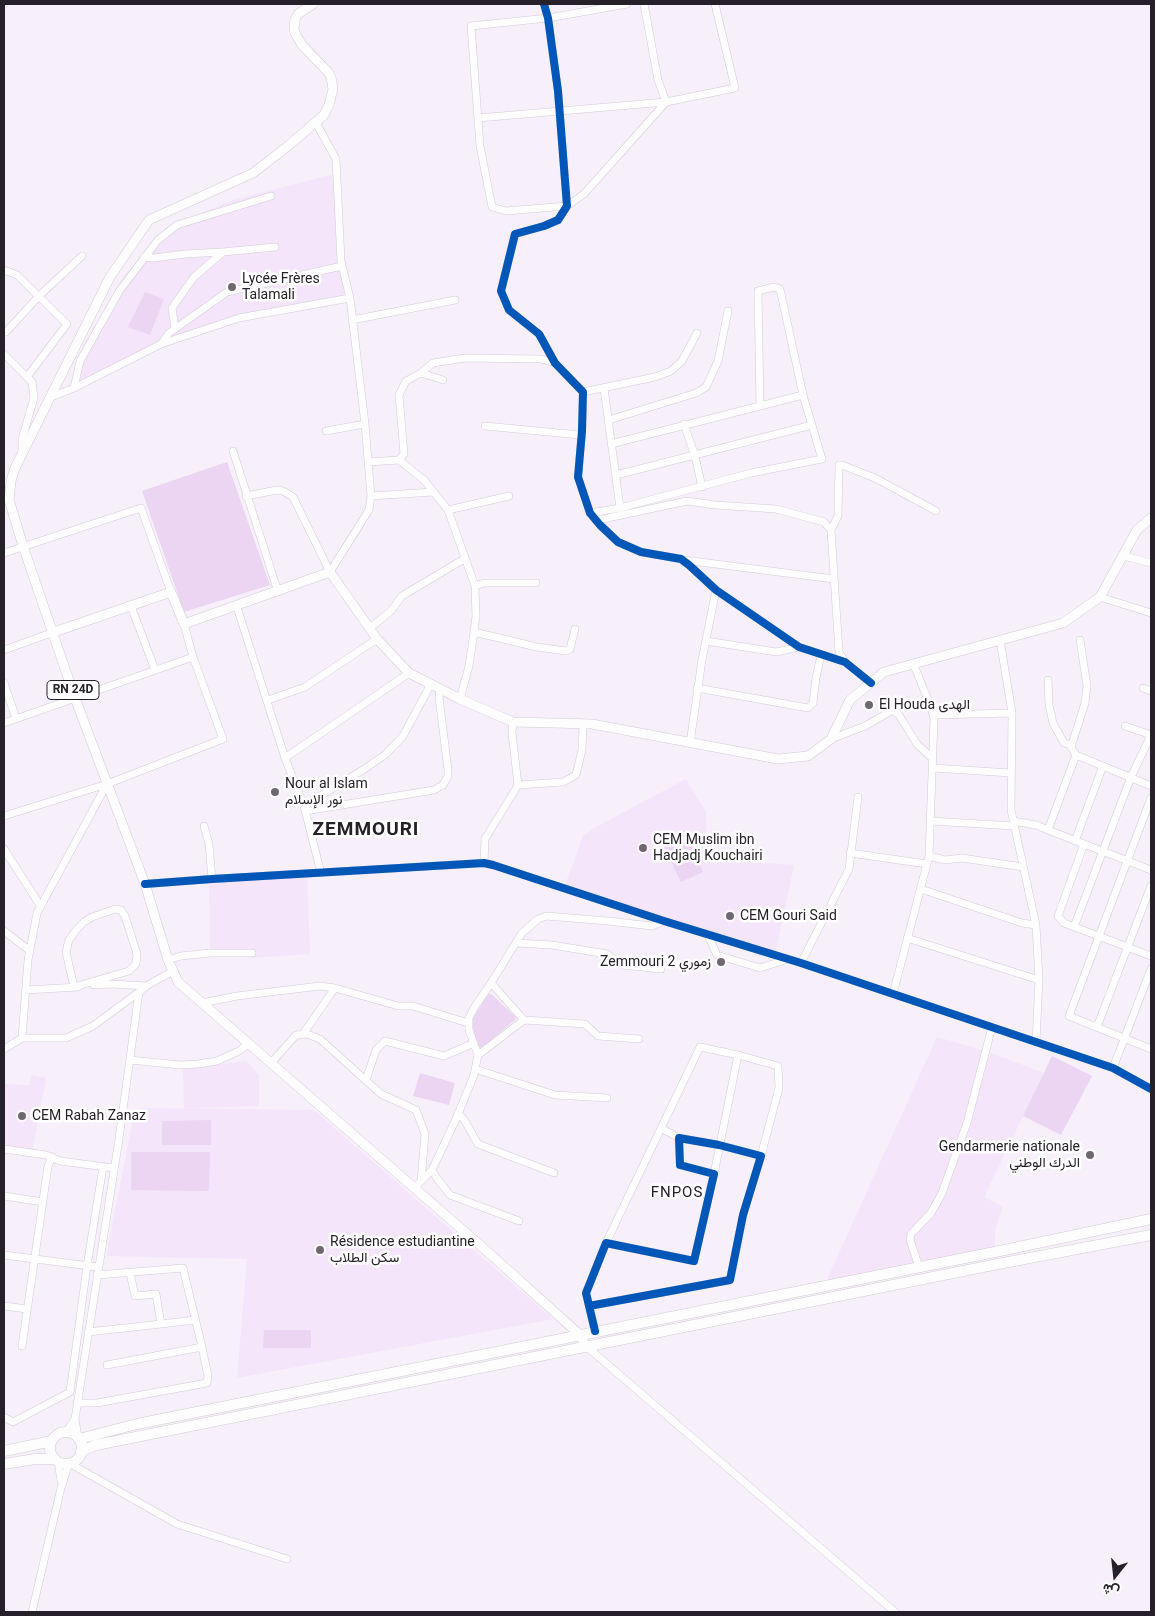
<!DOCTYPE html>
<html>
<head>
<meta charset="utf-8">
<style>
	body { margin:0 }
	#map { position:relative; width:1155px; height:1616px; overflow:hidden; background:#f7effa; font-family:Roboto,Vazirmatn,sans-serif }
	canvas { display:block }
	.frame { position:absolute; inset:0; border:5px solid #262029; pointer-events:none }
	.north { position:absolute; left:1090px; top:1551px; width:50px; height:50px; -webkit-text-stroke:4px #fff; paint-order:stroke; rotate:196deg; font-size:14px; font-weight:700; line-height:20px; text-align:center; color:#262029 }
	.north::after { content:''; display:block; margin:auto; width:18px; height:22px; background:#262029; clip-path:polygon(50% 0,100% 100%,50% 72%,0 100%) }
</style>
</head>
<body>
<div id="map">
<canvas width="1155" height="1616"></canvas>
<div class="frame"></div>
<div class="north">ش</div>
</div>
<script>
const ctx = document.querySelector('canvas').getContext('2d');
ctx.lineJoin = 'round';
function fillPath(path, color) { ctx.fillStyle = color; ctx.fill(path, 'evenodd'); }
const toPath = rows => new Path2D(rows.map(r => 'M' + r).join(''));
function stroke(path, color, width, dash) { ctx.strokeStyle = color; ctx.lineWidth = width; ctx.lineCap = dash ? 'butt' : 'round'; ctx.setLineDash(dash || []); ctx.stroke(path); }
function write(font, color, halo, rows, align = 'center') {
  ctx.font = font + ' Roboto,Vazirmatn,sans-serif'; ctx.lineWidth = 5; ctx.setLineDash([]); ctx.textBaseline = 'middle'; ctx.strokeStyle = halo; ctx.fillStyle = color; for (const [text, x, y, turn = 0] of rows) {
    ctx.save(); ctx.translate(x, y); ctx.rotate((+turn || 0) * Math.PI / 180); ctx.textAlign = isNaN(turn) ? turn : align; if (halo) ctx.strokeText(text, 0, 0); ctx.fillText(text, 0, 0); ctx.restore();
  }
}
const built = toPath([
	[331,175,337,176,341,261,350,298,239,318,161,344,74,388,83,346,124,276,167,227,233,200],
	[686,779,706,812,707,859,794,865,775,955,564,888,583,836,596,827],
	[307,874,310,954,251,958,252,953,210,953,209,879],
	[937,1037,986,1051,1044,1073,984,1197,1003,1207,995,1230,995,1252,824,1286],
	[246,1061,259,1075,259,1106,184,1108,183,1069],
	[32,1075,46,1078,32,1153,4,1149,4,1084,29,1085],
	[142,1108,314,1110,553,1319,237,1378,247,1259,106,1256,134,1114]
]);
const green = toPath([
	[145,292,164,299,150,335,128,327],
	[227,462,270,585,184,612,142,491],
	[685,830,703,872,681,882,661,841],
	[488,994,491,994,516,1017,516,1019,481,1049,476,1044,472,1020],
	[1052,1056,1092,1076,1061,1135,1023,1116],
	[420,1073,455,1083,449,1105,413,1096],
	[211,1120,211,1145,162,1145,162,1121],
	[131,1152,210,1152,209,1191,131,1190],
	[264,1330,311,1330,311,1348,263,1348]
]);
const minor = toPath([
	[544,4,548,18,558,91,567,206,558,220,544,226,515,234,501,291,509,310,539,334,555,363,583,392,582,431,578,477,590,513,600,525,618,542,641,552,681,559,689,565,716,590,799,647,845,662,871,683],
	[627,4,548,18,471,26,480,146,492,207,506,211,567,206,584,194,666,102,658,80,644,4],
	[478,118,666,102,735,88,715,4],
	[144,257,154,258,185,254,222,252],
	[4,270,17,275,67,324,27,377],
	[352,320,455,300],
	[175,329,172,308,194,277,223,252,275,247],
	[6,332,39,296,82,256],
	[162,343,169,333,227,292,342,266],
	[4,354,32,382,34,398,22,439,22,452],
	[421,373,443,380],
	[74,388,80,361,120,290,158,240,177,225,271,196],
	[604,388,620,508],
	[583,392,655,377,671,371,682,361,697,333],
	[51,397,74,388,161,344,239,318,350,298],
	[609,420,696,393,706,387,718,361,728,311],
	[684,424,695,456,702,487],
	[485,426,580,435],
	[326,431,365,424],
	[611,444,803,395],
	[233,451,278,592],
	[399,460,404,454,399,395,406,381,421,373,433,363,465,358,541,359,555,363],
	[368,462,399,460,424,480,448,510,475,586,476,616,474,632,469,666,460,699],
	[616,475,812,425],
	[246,496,277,490,283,491,293,497,330,572,369,510,371,496,365,424,350,298,341,261,336,159,316,123],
	[371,496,433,492],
	[448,510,509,496],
	[590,513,620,508,751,473,822,459,803,395,780,289,774,287,758,291,760,406],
	[594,519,603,519,687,501,715,505,776,509,824,522,831,530,839,652,845,662],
	[831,530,838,516,839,465,842,465,875,478,936,511],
	[4,553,141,508,171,592],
	[1124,556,1151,563],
	[684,560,834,579],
	[475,586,484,583,536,583],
	[1100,597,1151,613],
	[131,606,155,670],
	[237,607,285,758,304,806,321,873],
	[370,628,391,611,402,596,464,559],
	[474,632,537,647,566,651,570,649,575,629],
	[706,641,776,652,799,647],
	[4,650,54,632],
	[1048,680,1049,705,1053,723,1064,743,1071,745],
	[4,683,16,718],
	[697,688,808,708,813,703,816,678,821,655],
	[1143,688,1151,691],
	[268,700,305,687,377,639],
	[933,715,1012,713],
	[4,723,193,657],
	[1125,726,1151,735],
	[831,739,865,726,893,710,899,715,917,744,933,759],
	[690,743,702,660,716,590],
	[1076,755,1071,747,1085,703,1087,686,1080,640],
	[285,758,409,673],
	[933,768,1011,773],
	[518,785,563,782,576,775,582,750,583,724],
	[1151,786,1076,755,1048,830,1151,870],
	[1151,798,1069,1016,1151,1049],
	[304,806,366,768,386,754,403,736,431,684],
	[305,811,434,790,443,785,448,776,448,770,439,697,440,689],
	[4,816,107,784],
	[931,821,1014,826],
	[1013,821,1036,825,1048,830],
	[204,826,209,844,212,879],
	[1075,841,1103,766],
	[1084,844,1058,916,1064,923,1151,956],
	[4,849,40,905],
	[850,853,927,864],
	[929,856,945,860,962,858,1023,867],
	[484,863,485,839,518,785,512,733,513,722],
	[145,884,212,879,484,863,493,865,664,921,801,963,1036,1042,1113,1068,1151,1089],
	[921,889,1022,923,1036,925],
	[115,909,121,910,125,916,137,954,136,964,129,971,74,987,66,952,69,940,77,929,84,922,92,917,115,909],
	[1074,927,1131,777,1151,735],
	[4,931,30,951],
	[708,935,717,955,760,968,788,959],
	[907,938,1039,980,1036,925,1011,810,1012,713,1000,640],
	[516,943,552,945,607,954,622,965,661,969],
	[168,960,181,956,210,953,252,953],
	[801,963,849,869,858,797],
	[491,983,524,1020],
	[94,985,111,984,146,986],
	[26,990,78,987],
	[893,994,929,856,934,719,931,707,913,663],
	[202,1003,237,996,320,986,335,988],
	[1097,1027,1151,886],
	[303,1034,335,988,398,1006,413,1006,468,1023],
	[22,1038,28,960,37,913,107,784,223,739,193,657,184,624],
	[1036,1042,1039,980],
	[4,1049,22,1038,66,1038,93,1026,139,992],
	[478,1055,524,1020,585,1024,598,1036,639,1039],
	[738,1055,778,1066,779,1088,761,1156],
	[130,1060,180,1065,198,1064,217,1061,239,1051,249,1043],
	[272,1062,296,1035,307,1034,320,1039,381,1094,416,1110,425,1134,421,1181],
	[1113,1068,1151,969],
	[475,1069,555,1095,607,1098],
	[366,1080,376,1050,385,1041,444,1056,474,1043],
	[458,1113,465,1121,478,1144,554,1173],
	[661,1128,679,1138],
	[4,1149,46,1155,60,1161,114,1168],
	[432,1170,436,1177,450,1195,519,1221],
	[414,1188,432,1170,456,1119,474,1075,478,1055,469,1030,469,1018,474,1008,491,983,522,933,538,919,546,916,608,921,652,926,664,921],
	[4,1196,43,1202],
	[606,1243,700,1047,738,1055,714,1174],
	[4,1255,98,1267],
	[919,1267,910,1240,911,1234,931,1213,942,1193,967,1123,992,1027],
	[130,1273,135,1296,156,1294,161,1324,195,1320],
	[4,1306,27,1309],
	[589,1306,730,1280,743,1215,761,1156,719,1145,679,1138,680,1165,714,1174,694,1261,606,1243,586,1293,595,1331],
	[88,1332,161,1324],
	[22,1346,48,1166,52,1157],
	[586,1346,895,1612],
	[107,1365,202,1347],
	[77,1403,97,1403,207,1383,208,1376,202,1347,183,1268,97,1275],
	[4,1417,13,1422,70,1392,87,1266,103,1167],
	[66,1432,75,1419],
	[78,1437,75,1419,119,1139,139,992,146,986,173,971],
	[58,1461,61,1481],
	[32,1612,61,1488,69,1463,177,1524,287,1559]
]);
const major = toPath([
	[313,4,298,14,295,19,294,30,296,35,302,45,328,72,331,77,333,89,329,105,324,115,288,146,253,173,149,220,110,277,15,468,11,481,9,500,23,546,75,698,145,884,168,960,178,982,489,1253,579,1334,586,1346],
	[54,632,171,592,184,624,330,572,377,639,409,673,460,699,513,722,592,724,778,759,808,756,831,739,850,700,884,672,1063,623,1100,597,1137,530,1151,518]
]);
const highway = toPath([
	'50 1448a16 16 0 1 1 32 0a16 16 0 1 1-32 0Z',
	[79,1439,137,1424,995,1252,1151,1219],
	[4,1451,52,1441],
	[81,1451,96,1445,998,1264,1151,1235],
	[4,1464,35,1459,55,1459]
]);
const cycleway = toPath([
	[544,4,548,18,558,91,567,206,558,220,544,226,515,234,501,291,509,310,539,334,555,363,583,392,582,431,578,477,590,513,600,525,618,542,641,552,681,559,689,565,716,590,799,647,845,662,871,683],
	[145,884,212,879,484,863,493,865,664,921,801,963,1036,1042,1113,1068,1151,1089],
	[589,1306,730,1280,743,1215,761,1156,719,1145,679,1138,680,1165,714,1174,694,1261,606,1243,586,1293,595,1331]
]);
const markers = [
	[232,287,5,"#6f6872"],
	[869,705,5,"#6f6872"],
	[275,792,5,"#6f6872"],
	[643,848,5,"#6f6872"],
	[730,916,5,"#6f6872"],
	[721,962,5,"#6f6872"],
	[22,1116,5,"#6f6872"],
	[1090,1155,5,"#6f6872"],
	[320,1250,5,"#6f6872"]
];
const shields = [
	[73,690,52]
];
const shieldNames = [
	["RN 24D",73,690]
];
const poiNames = [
	["Lycée Frères",242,279],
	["Talamali",242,295],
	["El Houda الهدى",879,705],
	["Nour al Islam",285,784],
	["نور الإسلام",285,800],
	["CEM Muslim ibn",653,840],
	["Hadjadj Kouchairi",653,856],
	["CEM Gouri Said",740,916],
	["Zemmouri 2 زموري",711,962,"right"],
	["CEM Rabah Zanaz",32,1116],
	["Gendarmerie nationale",1080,1147,"right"],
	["الدرك الوطني",1080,1163,"right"],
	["Résidence estudiantine",330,1242],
	["سكن الطلاب",330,1258]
];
const neighbourhoodNames = [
	["FNPOS",677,1193]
];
const districtNames = [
	["ZEMMOURI",366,830]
];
fillPath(built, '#f4e5fb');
fillPath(green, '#ebd5f3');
stroke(minor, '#d2cbd5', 8);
stroke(major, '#d2cbd5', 10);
stroke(highway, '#d2cbd5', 11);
stroke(minor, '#fefdfe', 7);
stroke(major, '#fefdfe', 9);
stroke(highway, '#fefdfe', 10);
stroke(cycleway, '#0057b8', 8);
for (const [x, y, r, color] of markers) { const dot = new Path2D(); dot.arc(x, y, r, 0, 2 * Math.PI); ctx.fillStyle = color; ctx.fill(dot); stroke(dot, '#fff', 2); }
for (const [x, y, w] of shields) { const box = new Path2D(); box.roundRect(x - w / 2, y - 9.5, w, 19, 4); ctx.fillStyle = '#fff'; ctx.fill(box); stroke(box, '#262029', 1); }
write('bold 12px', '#262029', null, shieldNames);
write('14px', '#262029', '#fff', poiNames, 'left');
ctx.letterSpacing = '1px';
write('15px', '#262029', '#fff', neighbourhoodNames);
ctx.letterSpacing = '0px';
ctx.letterSpacing = '1px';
write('bold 19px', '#262029', '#fff', districtNames);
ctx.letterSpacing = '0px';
</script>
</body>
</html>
